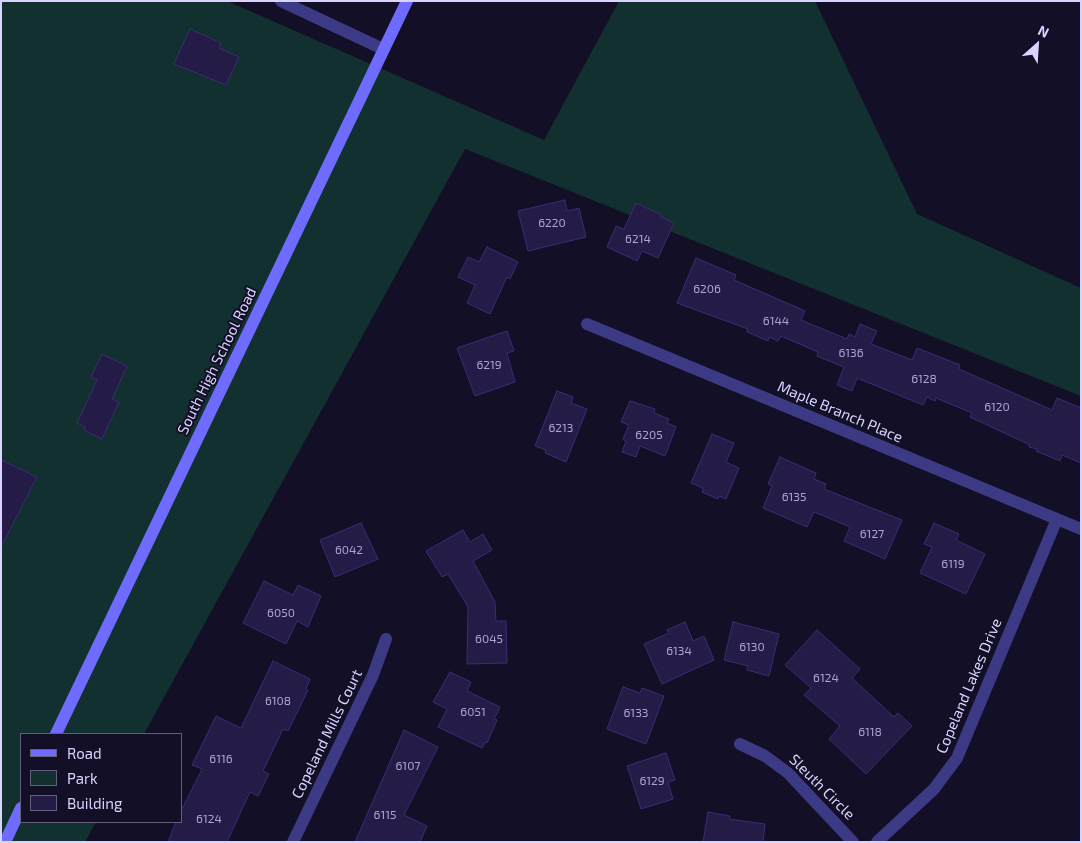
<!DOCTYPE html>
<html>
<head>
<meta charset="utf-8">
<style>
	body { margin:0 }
	#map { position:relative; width:1082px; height:843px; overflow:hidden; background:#130f26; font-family:"Exo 2",sans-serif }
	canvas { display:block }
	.frame { position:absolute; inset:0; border:2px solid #d9d4ff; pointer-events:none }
	.legend { position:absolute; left:20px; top:733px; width:162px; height:90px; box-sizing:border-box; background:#130f26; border:1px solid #625e7d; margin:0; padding:6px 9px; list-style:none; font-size:15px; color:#d9d4ff }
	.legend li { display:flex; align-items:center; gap:10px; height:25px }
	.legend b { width:25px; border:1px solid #625e7d }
	.north { position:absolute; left:1012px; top:20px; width:50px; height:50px; -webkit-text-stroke:4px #130f26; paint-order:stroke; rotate:26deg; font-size:14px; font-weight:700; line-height:20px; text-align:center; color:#d9d4ff }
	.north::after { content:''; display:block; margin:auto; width:18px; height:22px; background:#d9d4ff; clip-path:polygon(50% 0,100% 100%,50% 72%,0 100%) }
</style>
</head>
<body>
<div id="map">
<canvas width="1082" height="843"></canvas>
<div class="frame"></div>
<ul class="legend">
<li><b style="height:6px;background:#6f6bff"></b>Road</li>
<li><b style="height:14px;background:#12302f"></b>Park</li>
<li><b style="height:14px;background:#241b47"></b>Building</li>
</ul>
<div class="north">N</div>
</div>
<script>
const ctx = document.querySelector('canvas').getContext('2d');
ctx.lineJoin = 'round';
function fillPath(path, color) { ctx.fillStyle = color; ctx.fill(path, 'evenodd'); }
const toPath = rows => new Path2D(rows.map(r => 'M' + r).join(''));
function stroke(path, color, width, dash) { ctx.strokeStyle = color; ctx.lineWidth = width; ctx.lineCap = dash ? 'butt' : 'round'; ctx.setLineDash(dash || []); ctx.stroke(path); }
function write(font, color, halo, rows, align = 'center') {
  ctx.font = font + ' "Exo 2",sans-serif'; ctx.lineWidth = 4; ctx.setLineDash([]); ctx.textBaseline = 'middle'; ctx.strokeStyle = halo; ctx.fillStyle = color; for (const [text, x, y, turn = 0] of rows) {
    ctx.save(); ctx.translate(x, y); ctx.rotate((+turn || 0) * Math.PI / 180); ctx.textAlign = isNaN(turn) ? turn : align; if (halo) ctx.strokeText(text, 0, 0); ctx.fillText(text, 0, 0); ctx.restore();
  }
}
const green = toPath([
	[1,1,227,1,544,140,619,1,815,1,917,214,1081,288,1081,396,465,149,144,734,21,734,21,822,96,822,85,842,1,842]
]);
const building = toPath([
	[190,29,221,43,219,48,239,57,226,85,174,64,190,29],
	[565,200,567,211,579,208,586,237,528,251,518,211,565,200],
	[636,203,662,215,661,217,674,223,658,258,642,251,637,261,607,247,616,226,624,229,636,203],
	[487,247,518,262,510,279,507,277,490,314,467,303,475,285,458,277,468,257,479,262,487,247],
	[696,258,736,275,734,280,805,311,801,320,847,339,849,334,855,337,860,324,877,331,871,344,912,360,917,348,960,365,959,369,1052,410,1057,398,1081,408,1081,463,1062,455,1060,461,1036,451,1037,449,1029,447,1030,445,970,417,972,413,936,398,935,401,927,397,923,405,857,378,852,391,837,385,844,367,817,356,818,352,781,336,778,341,769,337,768,341,747,332,748,329,677,303,696,258],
	[507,331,514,351,507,353,515,382,475,396,457,348,507,331],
	[102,354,127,366,112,399,119,402,102,439,84,430,85,427,77,423,97,380,91,377,102,354],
	[557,391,573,397,571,403,587,409,566,462,545,453,546,450,535,446,557,391],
	[630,401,655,409,654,413,669,419,667,423,676,427,665,456,640,446,636,457,622,452,626,441,623,439,629,425,621,422,630,401],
	[712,434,734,443,726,462,739,468,726,499,719,496,718,499,702,492,703,488,691,483,712,434],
	[780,457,816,473,814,479,826,484,824,489,902,520,885,559,844,541,850,527,814,512,807,527,763,508,772,486,768,484,780,457],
	[1,460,37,477,1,547,1,460],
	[361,523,378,559,335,577,320,540,361,523],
	[934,523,959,534,956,540,985,554,966,594,920,573,932,547,924,544,934,523],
	[463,530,470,542,483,534,492,550,473,561,495,602,496,621,506,621,507,663,467,664,468,607,448,574,442,577,426,551,463,530],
	[264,581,293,595,298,585,321,596,308,627,297,621,286,644,243,623,264,581],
	[685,622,693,641,704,636,714,660,662,684,644,644,669,633,667,630,685,622],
	[733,622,779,634,769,676,747,670,748,666,724,660,733,622],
	[817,630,860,669,852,678,894,717,898,713,912,726,866,774,829,739,840,726,804,695,811,688,785,665,817,630],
	[273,661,310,679,306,689,308,690,288,731,283,729,263,771,269,774,258,796,250,792,227,842,168,842,176,822,181,822,181,811,202,769,192,765,216,716,241,728,273,661],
	[450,672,471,682,467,691,500,707,494,719,497,720,487,743,485,742,482,748,438,727,447,709,433,702,450,672],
	[623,687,640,693,642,688,664,696,646,744,607,729,623,687],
	[404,730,438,747,404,815,427,826,420,842,355,842,404,730],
	[666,753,675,780,668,782,673,799,641,809,627,766,666,753],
	[708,812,730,816,729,819,765,824,763,842,703,842,708,812]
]);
const minor = toPath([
	[587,324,1081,529],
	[740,744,765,756,788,773,853,842],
	[293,842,373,675,386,639],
	[877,842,934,789,957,758,1057,519]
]);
const tertiary = toPath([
	[281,1,383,49]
]);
const secondary = toPath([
	[56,734,407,1],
	[5,842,21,808]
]);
const numberNames = [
	["6220",552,223],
	["6214",638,239],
	["6206",707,289],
	["6144",776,321],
	["6136",851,353],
	["6219",489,365],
	["6128",924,379],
	["6120",997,407],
	["6213",561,428],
	["6205",649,435],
	["6135",794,497],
	["6127",872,534],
	["6042",349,550],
	["6119",953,564],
	["6050",281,613],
	["6045",489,639],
	["6130",752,647],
	["6134",679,651],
	["6124",826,678],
	["6108",278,701],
	["6051",473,712],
	["6133",636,713],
	["6118",870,732],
	["6116",221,759],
	["6107",408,766],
	["6129",652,781],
	["6115",385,815],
	["6124",209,819]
];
const streetNames = [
	["South High School Road",217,361,-64],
	["Maple Branch Place",840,412,23],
	["Copeland Lakes Drive",969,686,-67],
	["Copeland Mills Court",327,734,-64],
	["Sleuth Circle",822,787,45]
];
fillPath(green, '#12302f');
fillPath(building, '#241b47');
stroke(building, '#3b2d73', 1);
stroke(minor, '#3d3a85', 12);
stroke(tertiary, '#3d3a85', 12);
stroke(secondary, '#6f6bff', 12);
write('12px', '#aca6d1', null, numberNames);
write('15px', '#d9d4ff', '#130f26', streetNames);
</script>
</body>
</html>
